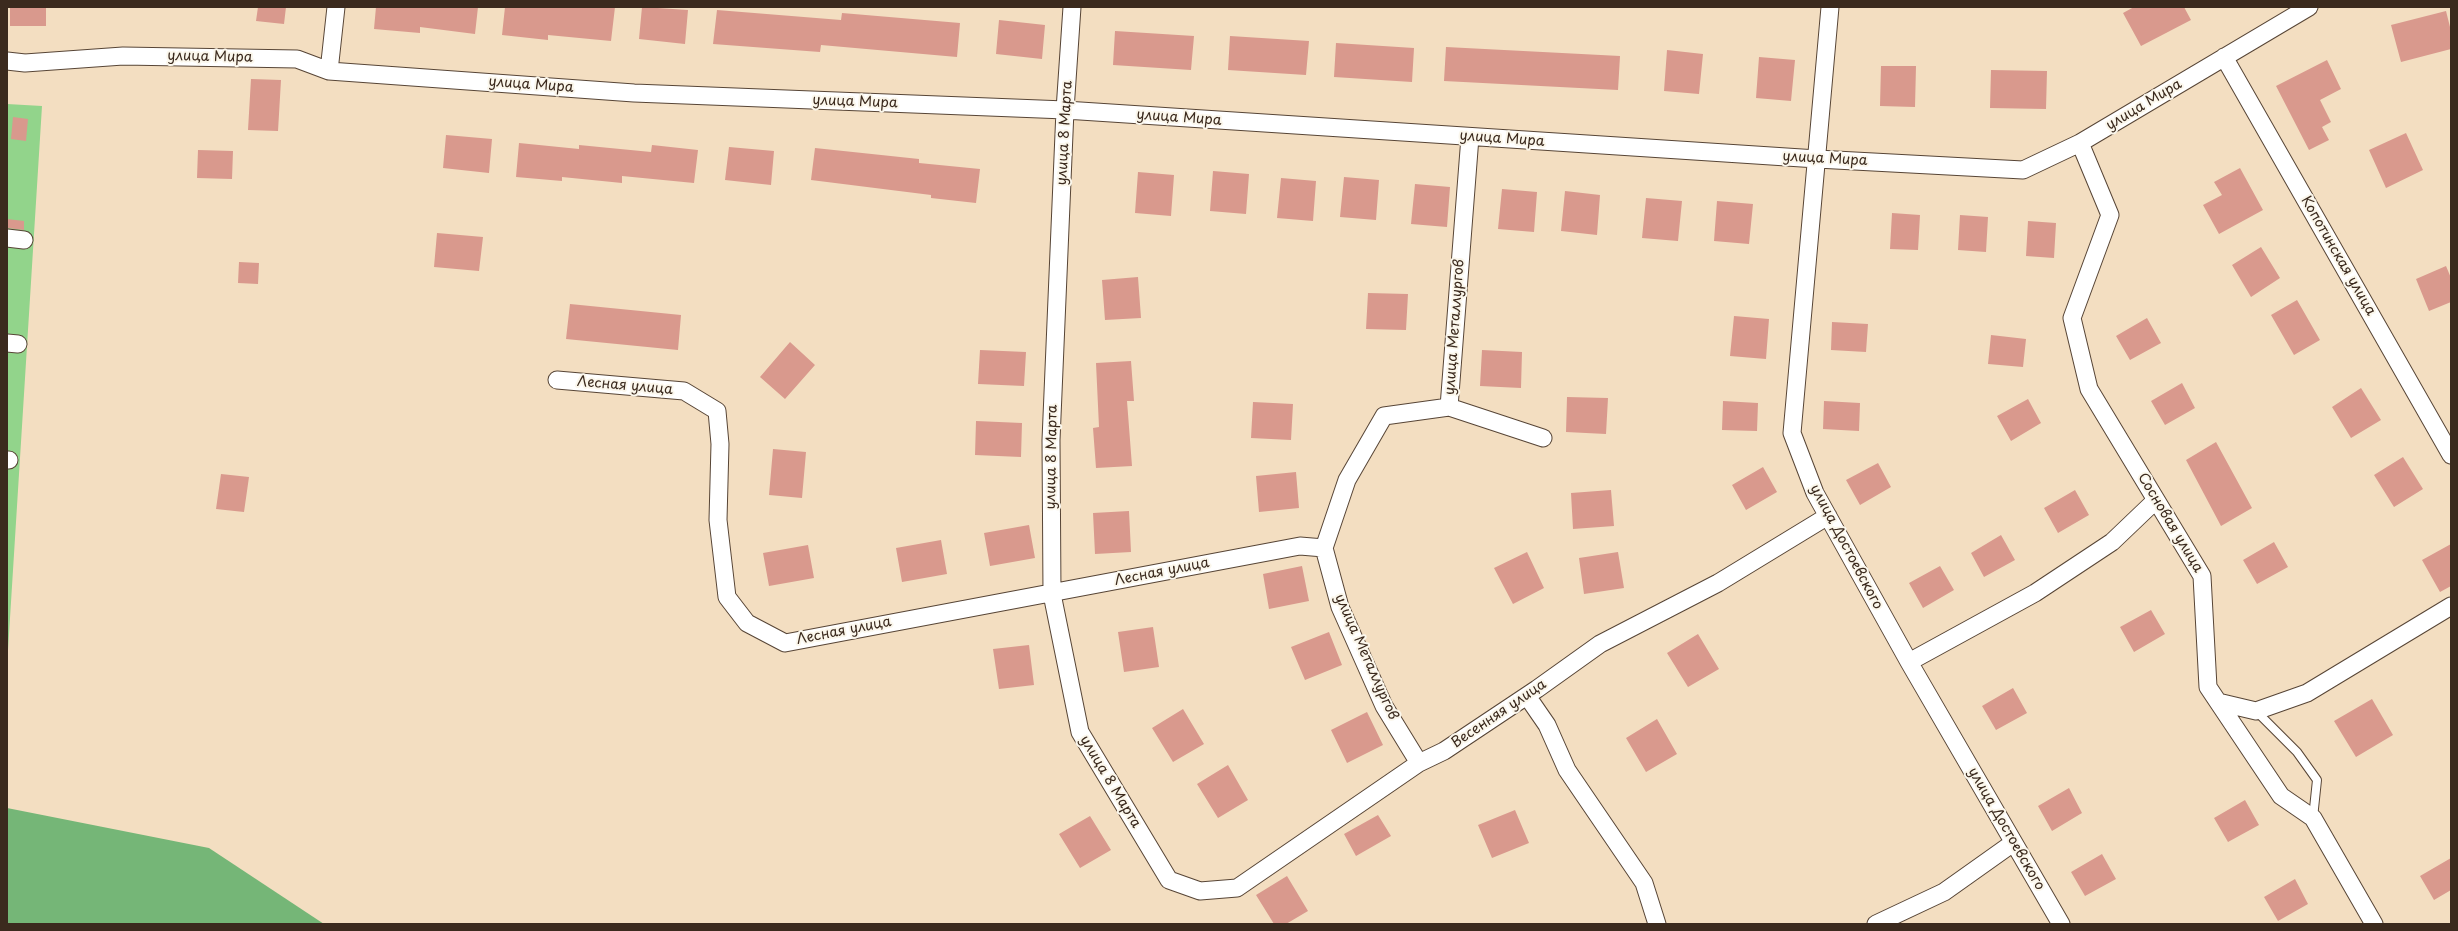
<!DOCTYPE html>
<html>
<head>
<meta charset="utf-8">
<style>
	body { margin:0 }
	#map { position:relative; width:2458px; height:931px; overflow:hidden; background:#f3dec1; font-family:"Playpen Sans",sans-serif }
	canvas { display:block }
	.frame { position:absolute; inset:0; border:8px solid #3b2a1e; pointer-events:none }
</style>
</head>
<body>
<div id="map">
<canvas width="2458" height="931"></canvas>
<div class="frame"></div>
</div>
<script>
const ctx = document.querySelector('canvas').getContext('2d');
ctx.lineJoin = 'round';
function fillPath(path, color) { ctx.fillStyle = color; ctx.fill(path, 'evenodd'); }
const toPath = rows => new Path2D(rows.map(r => 'M' + r).join(''));
function stroke(path, color, width, dash) { ctx.strokeStyle = color; ctx.lineWidth = width; ctx.lineCap = dash ? 'butt' : 'round'; ctx.setLineDash(dash || []); ctx.stroke(path); }
function write(font, color, halo, rows, align = 'center') {
  ctx.font = font + ' "Playpen Sans",sans-serif'; ctx.lineWidth = 4; ctx.setLineDash([]); ctx.textBaseline = 'middle'; ctx.strokeStyle = halo; ctx.fillStyle = color; for (const [text, x, y, turn = 0] of rows) {
    ctx.save(); ctx.translate(x, y); ctx.rotate((+turn || 0) * Math.PI / 180); ctx.textAlign = isNaN(turn) ? turn : align; if (halo) ctx.strokeText(text, 0, 0); ctx.fillText(text, 0, 0); ctx.restore();
  }
}
const green = toPath([
	[7,104,42,106,7,666]
]);
const forest = toPath([
	[7,808,209,848,324,924,7,924]
]);
const building = toPath([
	[10,7,46,7,46,26,10,26],
	[258,7,286,7,284,24,256,21],
	[376,7,478,7,475,34,420,27,420,33,374,29],
	[505,7,615,7,611,41,548,35,548,40,502,35],
	[642,7,688,10,685,44,639,39],
	[2134,7,2184,7,2191,20,2141,46,2123,13],
	[717,10,841,20,842,13,960,23,957,57,821,45,820,52,713,44],
	[2446,11,2451,31,2451,49,2401,62,2391,25],
	[999,20,1045,25,1042,59,996,54],
	[1115,31,1194,36,1191,70,1113,65],
	[1230,36,1309,41,1306,75,1228,70],
	[1336,43,1414,48,1412,82,1334,77],
	[1446,47,1620,56,1618,90,1444,81],
	[1667,50,1703,54,1699,94,1664,91],
	[1759,57,1795,60,1791,101,1756,98],
	[2327,60,2341,89,2320,100,2331,122,2322,127,2329,140,2309,150,2276,86],
	[1881,66,1916,66,1915,107,1880,106],
	[1991,70,2047,71,2046,109,1990,108],
	[251,79,281,80,278,131,248,130],
	[13,117,28,119,26,141,11,139],
	[2406,133,2423,170,2386,188,2369,150],
	[446,135,492,139,489,173,443,168],
	[519,143,579,149,579,145,651,152,652,145,698,150,694,183,622,176,622,183,562,177,562,181,516,177],
	[729,147,774,151,771,185,725,180],
	[815,148,919,159,919,163,980,169,976,203,931,198,931,195,811,180],
	[198,150,233,151,232,179,197,178],
	[2240,168,2263,210,2219,234,2203,205,2222,195,2214,182],
	[1213,171,1249,174,1246,214,1210,211],
	[1138,172,1174,175,1171,216,1135,213],
	[1344,177,1379,180,1376,220,1340,217],
	[1281,178,1316,181,1313,221,1277,218],
	[1415,184,1450,187,1447,227,1411,224],
	[1502,189,1537,192,1534,232,1498,229],
	[1565,191,1600,195,1597,235,1561,231],
	[1646,198,1682,201,1678,241,1642,238],
	[1717,201,1753,204,1749,244,1714,241],
	[1892,213,1920,215,1918,250,1890,249],
	[1960,215,1988,217,1986,252,1958,250],
	[7,219,24,221,24,230,7,228],
	[2028,221,2056,223,2054,258,2026,256],
	[437,233,483,237,479,271,434,267],
	[2261,247,2280,278,2251,297,2232,265],
	[239,262,259,263,258,284,238,283],
	[2446,266,2451,278,2451,302,2429,311,2416,279],
	[1138,277,1141,318,1105,320,1102,280],
	[1368,293,1408,294,1406,330,1366,329],
	[2297,300,2320,340,2294,355,2271,315],
	[570,304,681,315,678,350,566,339],
	[1734,316,1769,319,1766,359,1730,356],
	[2147,318,2161,343,2130,360,2116,336],
	[1832,322,1868,324,1866,352,1831,350],
	[1991,335,2026,339,2023,367,1988,364],
	[790,342,815,365,785,399,760,377],
	[980,350,1026,352,1024,386,978,384],
	[1482,350,1522,352,1521,388,1480,386],
	[1131,361,1134,401,1127,401,1132,466,1096,468,1093,428,1099,427,1096,363],
	[2182,383,2195,408,2165,425,2151,401],
	[2361,388,2381,420,2351,438,2332,407],
	[1567,397,1608,398,1606,434,1566,432],
	[2028,399,2041,423,2011,441,1997,416],
	[1723,401,1758,403,1757,431,1722,430],
	[1824,401,1860,403,1859,431,1823,429],
	[1253,402,1293,404,1291,440,1251,438],
	[976,421,1022,423,1021,457,975,455],
	[2216,442,2252,508,2221,526,2186,460],
	[773,449,806,452,802,498,769,495],
	[2403,457,2423,489,2394,507,2374,475],
	[1878,463,1891,487,1860,505,1846,480],
	[1763,467,1777,492,1746,510,1732,485],
	[1296,472,1299,508,1259,512,1256,476],
	[221,474,249,477,244,512,216,509],
	[1611,490,1614,526,1573,529,1571,493],
	[2075,490,2089,515,2058,533,2044,508],
	[1129,511,1131,552,1095,554,1093,513],
	[1029,525,1035,558,990,566,984,533],
	[2001,535,2015,560,1984,577,1971,553],
	[941,540,947,574,902,582,896,548],
	[2274,542,2288,567,2257,584,2243,560],
	[2451,544,2451,586,2440,592,2422,560],
	[808,545,814,578,769,586,763,553],
	[1527,552,1544,588,1513,604,1494,568],
	[1618,552,1624,588,1584,594,1579,558],
	[1302,566,1309,601,1269,609,1263,574],
	[1940,566,1954,590,1923,608,1909,583],
	[2151,610,2165,634,2134,652,2120,627],
	[1153,627,1159,667,1124,672,1118,632],
	[1329,632,1342,665,1305,680,1291,647],
	[1698,634,1719,669,1688,687,1667,653],
	[1029,645,1034,685,999,689,993,649],
	[2013,688,2027,713,1996,730,1982,706],
	[2372,699,2393,735,2356,757,2334,721],
	[1183,709,1204,744,1173,762,1152,728],
	[1367,712,1383,745,1347,763,1331,730],
	[1657,719,1677,754,1646,772,1626,738],
	[1228,765,1248,800,1218,818,1197,784],
	[2069,788,2082,813,2052,831,2038,806],
	[2245,800,2259,825,2228,842,2214,818],
	[1515,810,1529,843,1492,858,1478,825],
	[1378,815,1391,836,1356,856,1344,834],
	[1090,816,1111,850,1080,868,1059,834],
	[2102,854,2116,879,2085,896,2071,872],
	[2451,858,2451,890,2434,900,2420,876],
	[1287,876,1308,911,1286,924,1274,924,1256,895],
	[2295,879,2308,904,2278,921,2264,897]
]);
const service = toPath([
	[2256,711,2297,752,2317,780,2313,818]
]);
const minor = toPath([
	[1072,7,1065,110,1051,440,1052,594,1080,732,1169,880,1200,891,1237,888,1419,763,1444,751,1537,689,1600,644,1718,583,1828,516],
	[1830,7,1792,433,1815,493,1909,662,2061,924],
	[2224,57,2451,455],
	[7,61,25,63,123,56,297,59,329,71,634,93,1065,110,1817,159,2023,170,2080,143,2309,7],
	[329,71,336,7],
	[2080,143,2110,215,2072,318,2089,389,2202,576,2208,687,2281,796,2313,818,2374,924],
	[7,238,24,240],
	[7,343,18,344],
	[557,380,684,391,717,411,720,444,718,520,727,597,747,623,785,643,1300,546,1324,548],
	[1449,407,1543,438],
	[7,460,9,460],
	[1909,662,2035,593,2112,542,2156,500],
	[1527,696,1547,725,1567,770,1644,883,1657,924],
	[2218,702,2256,711,2307,693,2451,606],
	[1419,763,1384,706,1340,607,1324,548,1347,480,1384,416,1449,407,1470,137],
	[1876,924,1944,892,2013,843]
]);
const streetNames = [
	["улица Мира",210,57,1],
	["улица Мира",531,85,4],
	["улица Мира",855,102,2],
	["улица Мира",2144,105,-31],
	["улица Мира",1179,118,4],
	["улица 8 Марта",1065,133,-87],
	["улица Мира",1502,139,4],
	["улица Мира",1825,159,3],
	["Копотинская улица",2338,256,60],
	["улица Металлургов",1455,327,-86],
	["Лесная улица",625,386,5],
	["улица 8 Марта",1052,457,-89],
	["Сосновая улица",2170,523,59],
	["улица Достоевского",1846,547,62],
	["Лесная улица",1162,572,-11],
	["Лесная улица",844,631,-11],
	["улица Металлургов",1366,657,66],
	["Весенняя улица",1499,714,-34],
	["улица 8 Марта",1110,782,59],
	["улица Достоевского",2006,829,60]
];
fillPath(green, '#92d48b');
fillPath(forest, '#75b677');
fillPath(building, '#d9998d');
stroke(service, '#574536', 10);
stroke(minor, '#574536', 19);
stroke(service, '#fff', 8);
stroke(minor, '#fff', 17);
write('14px', '#3b2a1e', '#fbf7ec', streetNames);
</script>
</body>
</html>
